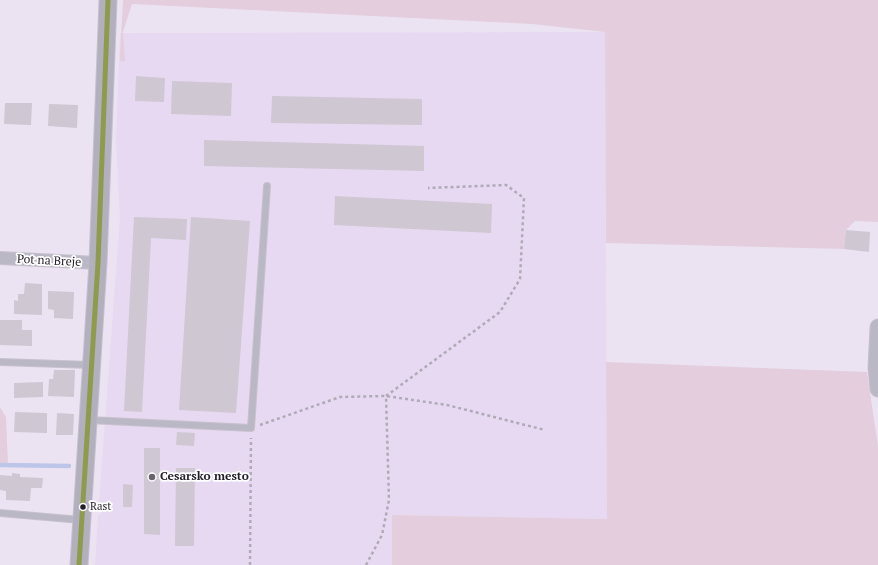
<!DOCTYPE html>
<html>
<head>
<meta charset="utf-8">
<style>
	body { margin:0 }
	canvas { display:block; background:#ebe3f2 }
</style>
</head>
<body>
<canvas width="878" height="565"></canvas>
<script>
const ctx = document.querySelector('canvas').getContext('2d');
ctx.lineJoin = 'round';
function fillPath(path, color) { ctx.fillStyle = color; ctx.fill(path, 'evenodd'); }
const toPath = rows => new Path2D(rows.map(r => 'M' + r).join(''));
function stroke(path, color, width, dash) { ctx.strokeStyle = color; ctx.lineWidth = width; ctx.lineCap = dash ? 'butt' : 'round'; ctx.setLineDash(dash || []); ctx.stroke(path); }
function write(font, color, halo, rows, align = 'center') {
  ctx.font = font + ' "PT Serif",serif'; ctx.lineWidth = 3.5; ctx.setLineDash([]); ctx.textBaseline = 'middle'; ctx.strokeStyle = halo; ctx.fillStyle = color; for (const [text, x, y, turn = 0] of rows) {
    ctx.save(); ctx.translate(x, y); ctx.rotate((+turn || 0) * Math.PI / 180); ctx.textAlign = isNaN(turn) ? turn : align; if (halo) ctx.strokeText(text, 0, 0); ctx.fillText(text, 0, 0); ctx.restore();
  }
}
const built = toPath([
	[605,32,607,519,393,515,392,565,95,565,98,515,101,515,102,503,99,503,120,217,116,141,120,33]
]);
const green = toPath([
	[123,0,878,0,878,222,855,221,846,230,844,249,606,243,605,32,532,24,132,4,123,32,125,61,123,62,120,60,120,55],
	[606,362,867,372,878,446,878,565,392,565,392,515,607,519],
	[0,407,6,417,8,464,0,464]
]);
const stream = toPath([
	[0,465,69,466]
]);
const building = toPath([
	[136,76,165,78,164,102,135,101],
	[172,81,232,83,231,116,171,114],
	[272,96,422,99,422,125,271,123],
	[5,103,32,103,31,125,4,124],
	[49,104,78,105,77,128,48,126],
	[204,140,424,146,424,171,204,166],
	[335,196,492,204,491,233,334,225],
	[134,217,187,219,186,240,151,238,142,412,124,411],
	[191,217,250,221,236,413,179,410],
	[846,230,870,232,869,252,844,249],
	[25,283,42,284,42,315,14,314,14,300,18,301,18,294,24,294],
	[48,291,74,292,73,319,54,318,54,310,48,309],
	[0,320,22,320,22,330,32,330,32,346,0,345],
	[54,370,75,370,74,397,48,396,49,379,53,379],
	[43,382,43,397,14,398,14,383],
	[15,412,47,413,47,433,14,432],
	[57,413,74,414,73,435,56,435],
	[177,432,195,433,194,446,176,445],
	[144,448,160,448,160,535,144,534],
	[176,468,195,468,194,546,175,546],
	[12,473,20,474,20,477,43,478,42,488,31,488,30,501,6,500,6,491,0,490,0,475,12,476],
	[123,484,133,485,132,507,123,507]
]);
const path = toPath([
	[386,396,500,312,520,279,524,198,506,185,428,188],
	[260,425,340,397,386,396,447,405,545,430],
	[250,565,251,438],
	[366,565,382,535,389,500,386,396]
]);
const service = toPath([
	[0,362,91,365],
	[89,420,251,428,267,186],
	[0,513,81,520]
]);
const minor = toPath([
	[0,258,98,263]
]);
const tertiary = toPath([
	[878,327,876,368,878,389]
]);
const secondary = toPath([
	[79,565,98,263,108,0]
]);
const bus1 = toPath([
	[79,565,98,263,108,0]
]);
const markers = [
	[152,477,4,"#69636f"],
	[83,507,3.5,"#231e28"]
];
const busNames = [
	["Rast",90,507]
];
const streetNames = [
	["Pot na Breje",49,261,3]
];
const poiNames = [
	["Cesarsko mesto",160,477]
];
fillPath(built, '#e7d9f2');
fillPath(green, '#e4cedd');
stroke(stream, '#bdc5e8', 4.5);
fillPath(building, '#cfc7d2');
stroke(service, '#c7c1cc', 8);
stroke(minor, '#c7c1cc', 14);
stroke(tertiary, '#c7c1cc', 17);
stroke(secondary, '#c7c1cc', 19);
stroke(path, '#afabb6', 2.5, [3, 3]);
stroke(service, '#bbb8c6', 6);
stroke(minor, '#bbb8c6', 12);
stroke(tertiary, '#bbb8c6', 15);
stroke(secondary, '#b2afbf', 17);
stroke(bus1, '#8d9b4b', 5);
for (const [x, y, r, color] of markers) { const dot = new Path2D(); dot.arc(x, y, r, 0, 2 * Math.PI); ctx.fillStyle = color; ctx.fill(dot); stroke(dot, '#fff', 1.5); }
write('11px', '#231e28', '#fff', busNames, 'left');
write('12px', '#231e28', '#fff', streetNames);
write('bold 12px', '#231e28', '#fff', poiNames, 'left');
</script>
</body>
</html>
